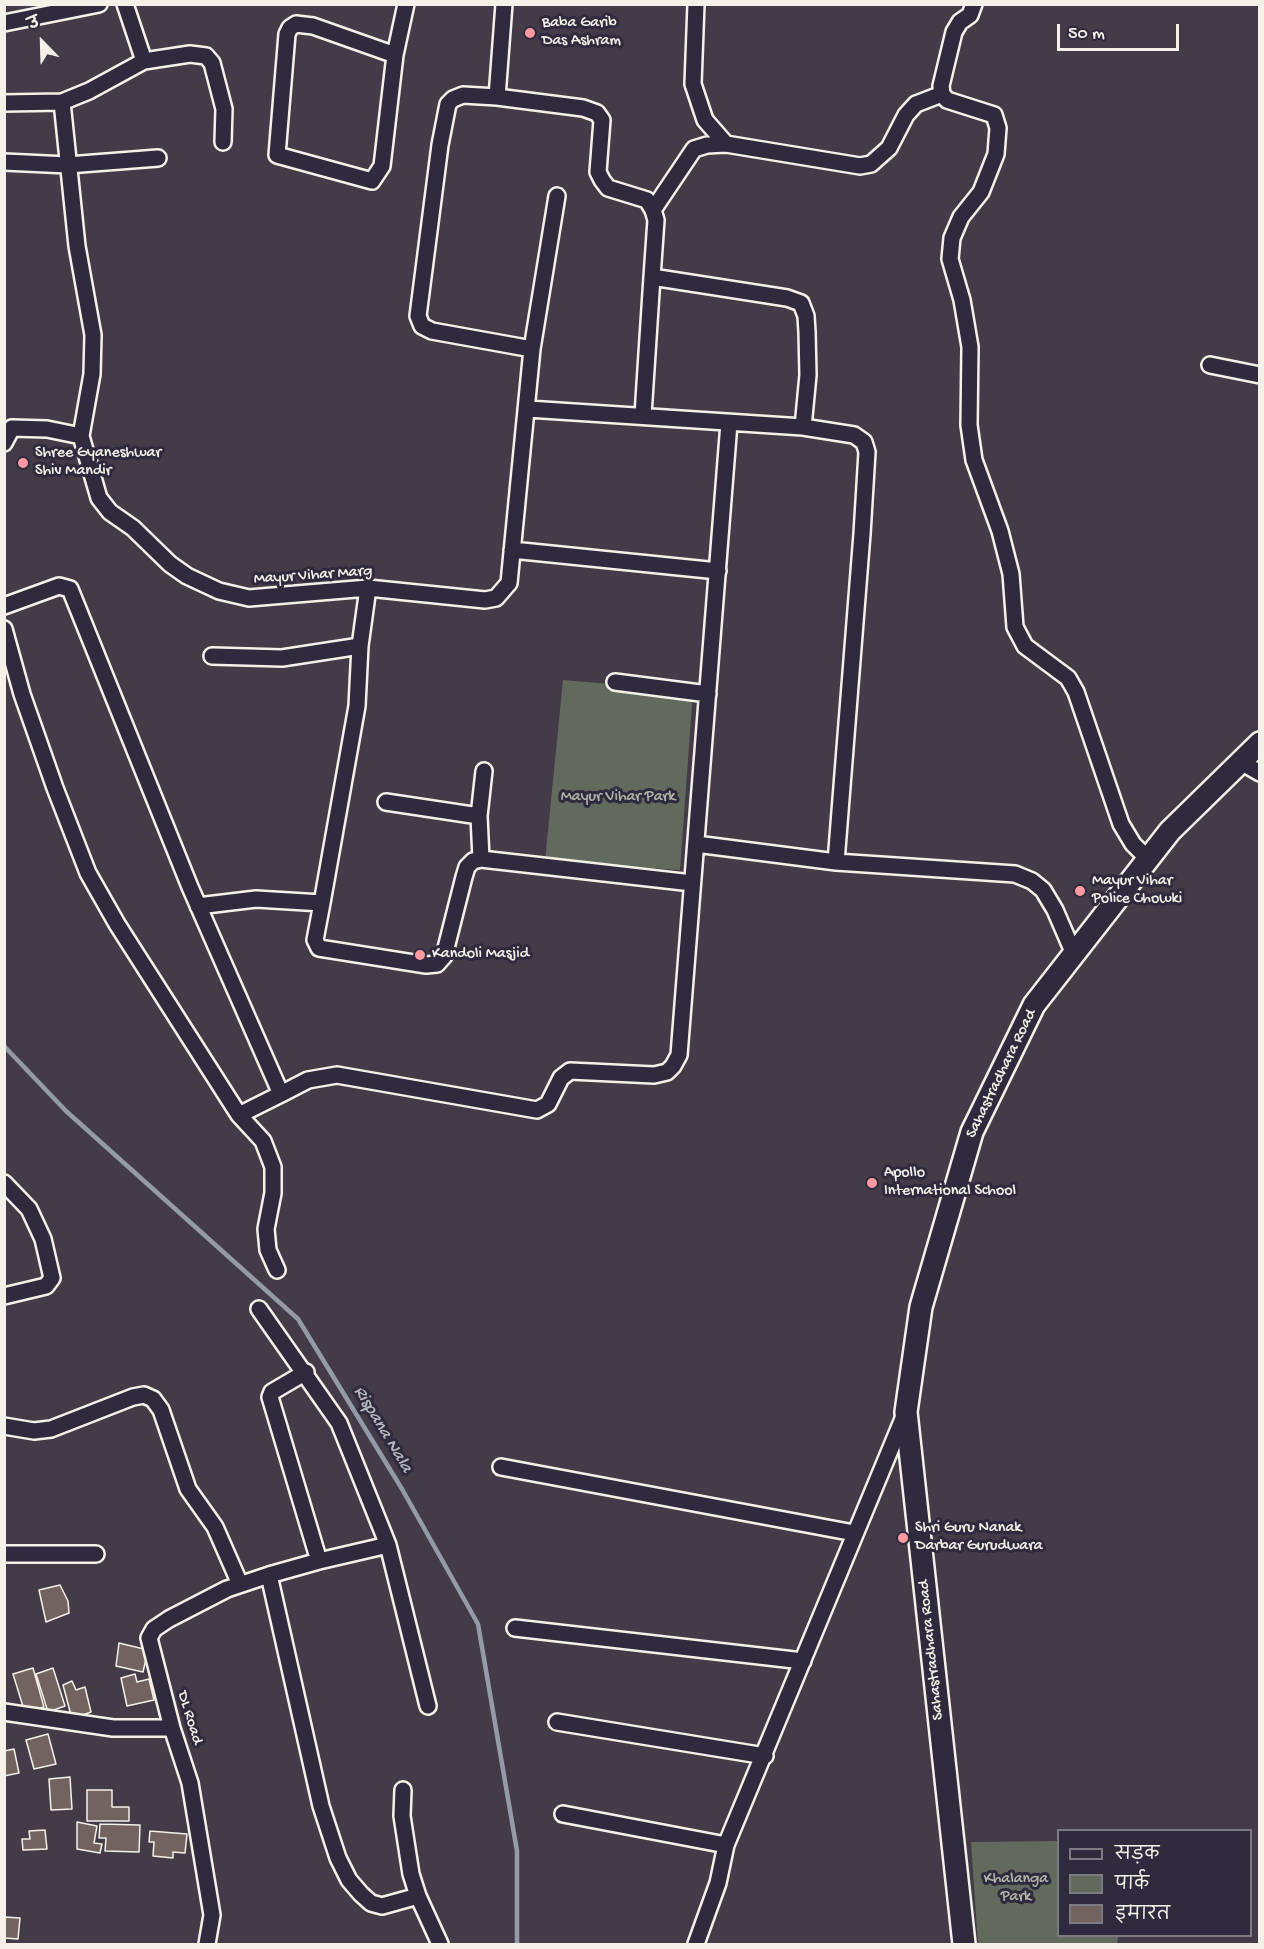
<!DOCTYPE html>
<html>
<head>
<meta charset="utf-8">
<style>
	body { margin:0 }
	#map { position:relative; width:1264px; height:1949px; overflow:hidden; background:#433b48; font-family:"Gochi Hand","Playpen Sans Deva",sans-serif }
	canvas { display:block }
	.frame { position:absolute; inset:0; border:6px solid #f4f1e8; pointer-events:none }
	.legend { position:absolute; left:1057px; top:1829px; width:195px; height:108px; box-sizing:border-box; background:#2f2a3d; border:2px solid #7e7a81; margin:0; padding:8px 10px; list-style:none; font-size:18px; color:#f4f1e8 }
	.legend li { display:flex; align-items:center; gap:12px; height:30px }
	.legend b { width:30px; border:2px solid #7e7a81 }
	.north { position:absolute; left:12px; top:12px; width:60px; height:60px; -webkit-text-stroke:4px #2f2a3d; paint-order:stroke; rotate:337deg; font-size:16px; font-weight:700; line-height:24px; text-align:center; color:#f4f1e8 }
	.north::after { content:''; display:block; margin:auto; width:21px; height:27px; background:#f4f1e8; clip-path:polygon(50% 0,100% 100%,50% 72%,0 100%) }
	.scale { position:absolute; left:1057px; top:24px; width:122px; height:27px; box-sizing:border-box; border:3px solid #f4f1e8; border-top:0; padding-left:8px; font-size:18px; line-height:21px; white-space:nowrap; color:#f4f1e8; -webkit-text-stroke:4px #2f2a3d; paint-order:stroke }
</style>
</head>
<body>
<div id="map">
<canvas width="1264" height="1949"></canvas>
<div class="frame"></div>
<ul class="legend">
<li><b style="height:8px;background:#2f2a3d"></b>सड़क</li>
<li><b style="height:16px;background:#626a5e"></b>पार्क</li>
<li><b style="height:16px;background:#726360"></b>इमारत</li>
</ul>
<div class="north">उ</div>
<div class="scale">50 m</div>
</div>
<script>
const ctx = document.querySelector('canvas').getContext('2d');
ctx.lineJoin = 'round';
function fillPath(path, color) { ctx.fillStyle = color; ctx.fill(path, 'evenodd'); }
const toPath = rows => new Path2D(rows.map(r => 'M' + r).join(''));
function stroke(path, color, width, dash) { ctx.strokeStyle = color; ctx.lineWidth = width; ctx.lineCap = dash ? 'butt' : 'round'; ctx.setLineDash(dash || []); ctx.stroke(path); }
function write(font, color, halo, rows, align = 'center') {
  ctx.font = font + ' "Gochi Hand",sans-serif'; ctx.lineWidth = 6; ctx.setLineDash([]); ctx.textBaseline = 'middle'; ctx.strokeStyle = halo; ctx.fillStyle = color; for (const [text, x, y, turn = 0] of rows) {
    ctx.save(); ctx.translate(x, y); ctx.rotate((+turn || 0) * Math.PI / 180); ctx.textAlign = isNaN(turn) ? turn : align; if (halo) ctx.strokeText(text, 0, 0); ctx.fillText(text, 0, 0); ctx.restore();
  }
}
const green = toPath([
	[563,680,693,691,680,870,545,861],
	[1058,1841,1058,1936,1118,1936,1117,1944,978,1944,971,1842]
]);
const stream = toPath([
	[4,1046,66,1111,298,1319,402,1489,478,1624,517,1851,517,1944]
]);
const building = toPath([
	[60,1585,68,1601,69,1613,46,1622,39,1590,60,1585],
	[119,1643,148,1650,143,1672,116,1666,119,1643],
	[33,1668,44,1707,25,1713,13,1674,33,1668],
	[53,1668,65,1706,48,1712,36,1674,53,1668],
	[135,1674,137,1682,149,1679,154,1700,127,1706,121,1678,135,1674],
	[72,1681,76,1690,85,1687,91,1712,72,1719,63,1685,72,1681],
	[48,1734,56,1764,34,1769,26,1740,48,1734],
	[14,1749,19,1773,4,1776,4,1751,14,1749],
	[70,1777,72,1809,51,1810,49,1779,70,1777],
	[87,1790,112,1790,112,1807,129,1807,129,1821,87,1821,87,1790],
	[77,1822,97,1826,94,1843,102,1844,100,1853,77,1849,77,1822],
	[100,1824,140,1825,139,1852,105,1851,106,1838,99,1838,100,1824],
	[45,1830,47,1849,23,1850,22,1839,30,1839,29,1831,45,1830],
	[150,1831,187,1834,185,1853,173,1852,173,1858,153,1856,154,1842,149,1842,150,1831],
	[4,1917,20,1918,18,1939,4,1938,4,1917]
]);
const street = toPath([
	[504,4,497,97,583,108,597,113,602,120,598,172,602,180,608,188,647,200,653,210,656,220,652,277,787,298,801,303,806,316,807,332,808,375,803,427],
	[696,4,693,84,705,120,726,144],
	[974,4,970,15,960,22,954,32,941,86,942,94,947,100,994,115,998,128,996,154,981,192,961,217,952,238,950,259,962,300,970,347,969,425,974,460,1000,531,1011,574,1015,627,1025,646,1068,678,1076,692,1121,824,1133,844,1148,859],
	[4,23,99,4],
	[395,55,382,166,372,181,277,155,287,34,290,28,296,24,313,26,395,55,406,4],
	[144,61,190,54,206,56,212,63,224,109,223,142],
	[62,102,77,246,93,335,92,374,81,436,99,498,110,512,133,528,170,564,187,576,219,591,249,598,368,588,485,600,496,598,509,583,532,349,432,331,422,326,418,316,440,145,448,104,453,99,463,95,497,97],
	[4,103,62,102,89,91,144,61,125,4],
	[4,162,68,165,158,158],
	[653,210,694,149,707,145,726,144,860,166,871,164,889,148,906,115,916,104,942,94],
	[532,349,557,196],
	[1210,365,1260,375],
	[528,409,803,427,854,435,864,442,867,452,862,534,836,862],
	[643,415,652,277],
	[4,443,12,428,47,429,81,436],
	[512,550,718,571],
	[4,606,59,586,70,589,190,887,281,1094,239,1115,117,924,88,873,55,788,22,694,4,629],
	[212,656,282,658,360,646],
	[615,682,708,694],
	[1241,762,1260,773],
	[386,802,479,816],
	[696,844,836,862,1015,874,1032,881,1043,890,1055,910,1074,954],
	[481,859,479,816,484,771],
	[322,903,315,940,319,948,426,965,437,964,444,956,464,877,467,867,473,861,481,859,692,883],
	[198,906,256,899,322,903,357,706,360,646,368,588],
	[281,1094,308,1080,337,1075,537,1110,548,1104,561,1078,570,1071,654,1075,667,1072,673,1066,679,1055,729,423],
	[239,1115,263,1141,273,1167,273,1193,266,1229,268,1250,277,1270],
	[4,1183,29,1209,43,1239,52,1278,46,1286,4,1296],
	[259,1309,339,1423,388,1545,319,1561],
	[306,1372,272,1392,270,1397,319,1561,269,1575,321,1806,338,1858,349,1880,361,1894,371,1903,382,1906,418,1896,440,1944],
	[4,1426,34,1431,51,1429,133,1397,144,1395,153,1399,161,1410,188,1489,215,1527,240,1584],
	[501,1467,854,1533],
	[388,1545,428,1706],
	[4,1554,96,1554],
	[515,1628,803,1661],
	[4,1712,113,1728,172,1728],
	[557,1722,765,1756],
	[403,1790,402,1816,411,1874,418,1896],
	[563,1814,726,1845],
	[207,1944,212,1915,190,1783,172,1728,149,1638,154,1629,169,1619,227,1589,269,1575],
	[696,1944,718,1883,726,1845,905,1414]
]);
const secondary = toPath([
	[964,1944,906,1412,921,1307,972,1132,1034,1005,1170,831,1260,743]
]);
const markers = [
	[530,33,6,"#ff9aa2"],
	[23,463,6,"#ff9aa2"],
	[1080,891,6,"#ff9aa2"],
	[420,955,6,"#ff9aa2"],
	[872,1183,6,"#ff9aa2"],
	[903,1538,6,"#ff9aa2"]
];
const poiNames = [
	["Baba Garib",542,24],
	["Das Ashram",542,42],
	["Shree Gyaneshwar",35,454],
	["Shiv Mandir",35,472],
	["Mayur Vihar",1092,882],
	["Police Chowki",1092,900],
	["Kandoli Masjid",432,955],
	["Apollo",884,1174],
	["International School",884,1192],
	["Shri Guru Nanak",915,1529],
	["Darbar Gurudwara",915,1547]
];
const streetNames = [
	["Mayur Vihar Marg",313,576,-4],
	["Sahastradhara Road",1002,1074,-64],
	["Sahastradhara Road",932,1650,-96],
	["DL Road",189,1718,73]
];
const parkNames = [
	["Mayur Vihar Park",618,798],
	["Khalanga",1016,1880],
	["Park",1016,1898]
];
const waterNames = [
	["Rispana Nala",382,1430,59]
];
fillPath(green, '#626a5e');
stroke(stream, '#939ba7', 4.5);
fillPath(building, '#726360');
stroke(building, '#f4f1e8', 1.5);
stroke(street, '#f4f1e8', 20);
stroke(secondary, '#f4f1e8', 26);
stroke(street, '#2f2a3d', 15);
stroke(secondary, '#2f2a3d', 21);
for (const [x, y, r, color] of markers) { const dot = new Path2D(); dot.arc(x, y, r, 0, 2 * Math.PI); ctx.fillStyle = color; ctx.fill(dot); stroke(dot, '#2f2a3d', 2); }
write('16px', '#f4f1e8', '#2f2a3d', poiNames, 'left');
write('16px', '#f4f1e8', '#2f2a3d', streetNames);
write('16px', '#b2b4aa', '#2f2a3d', parkNames);
write('italic 18px', '#b4b7bd', '#2f2a3d', waterNames);
</script>
</body>
</html>
